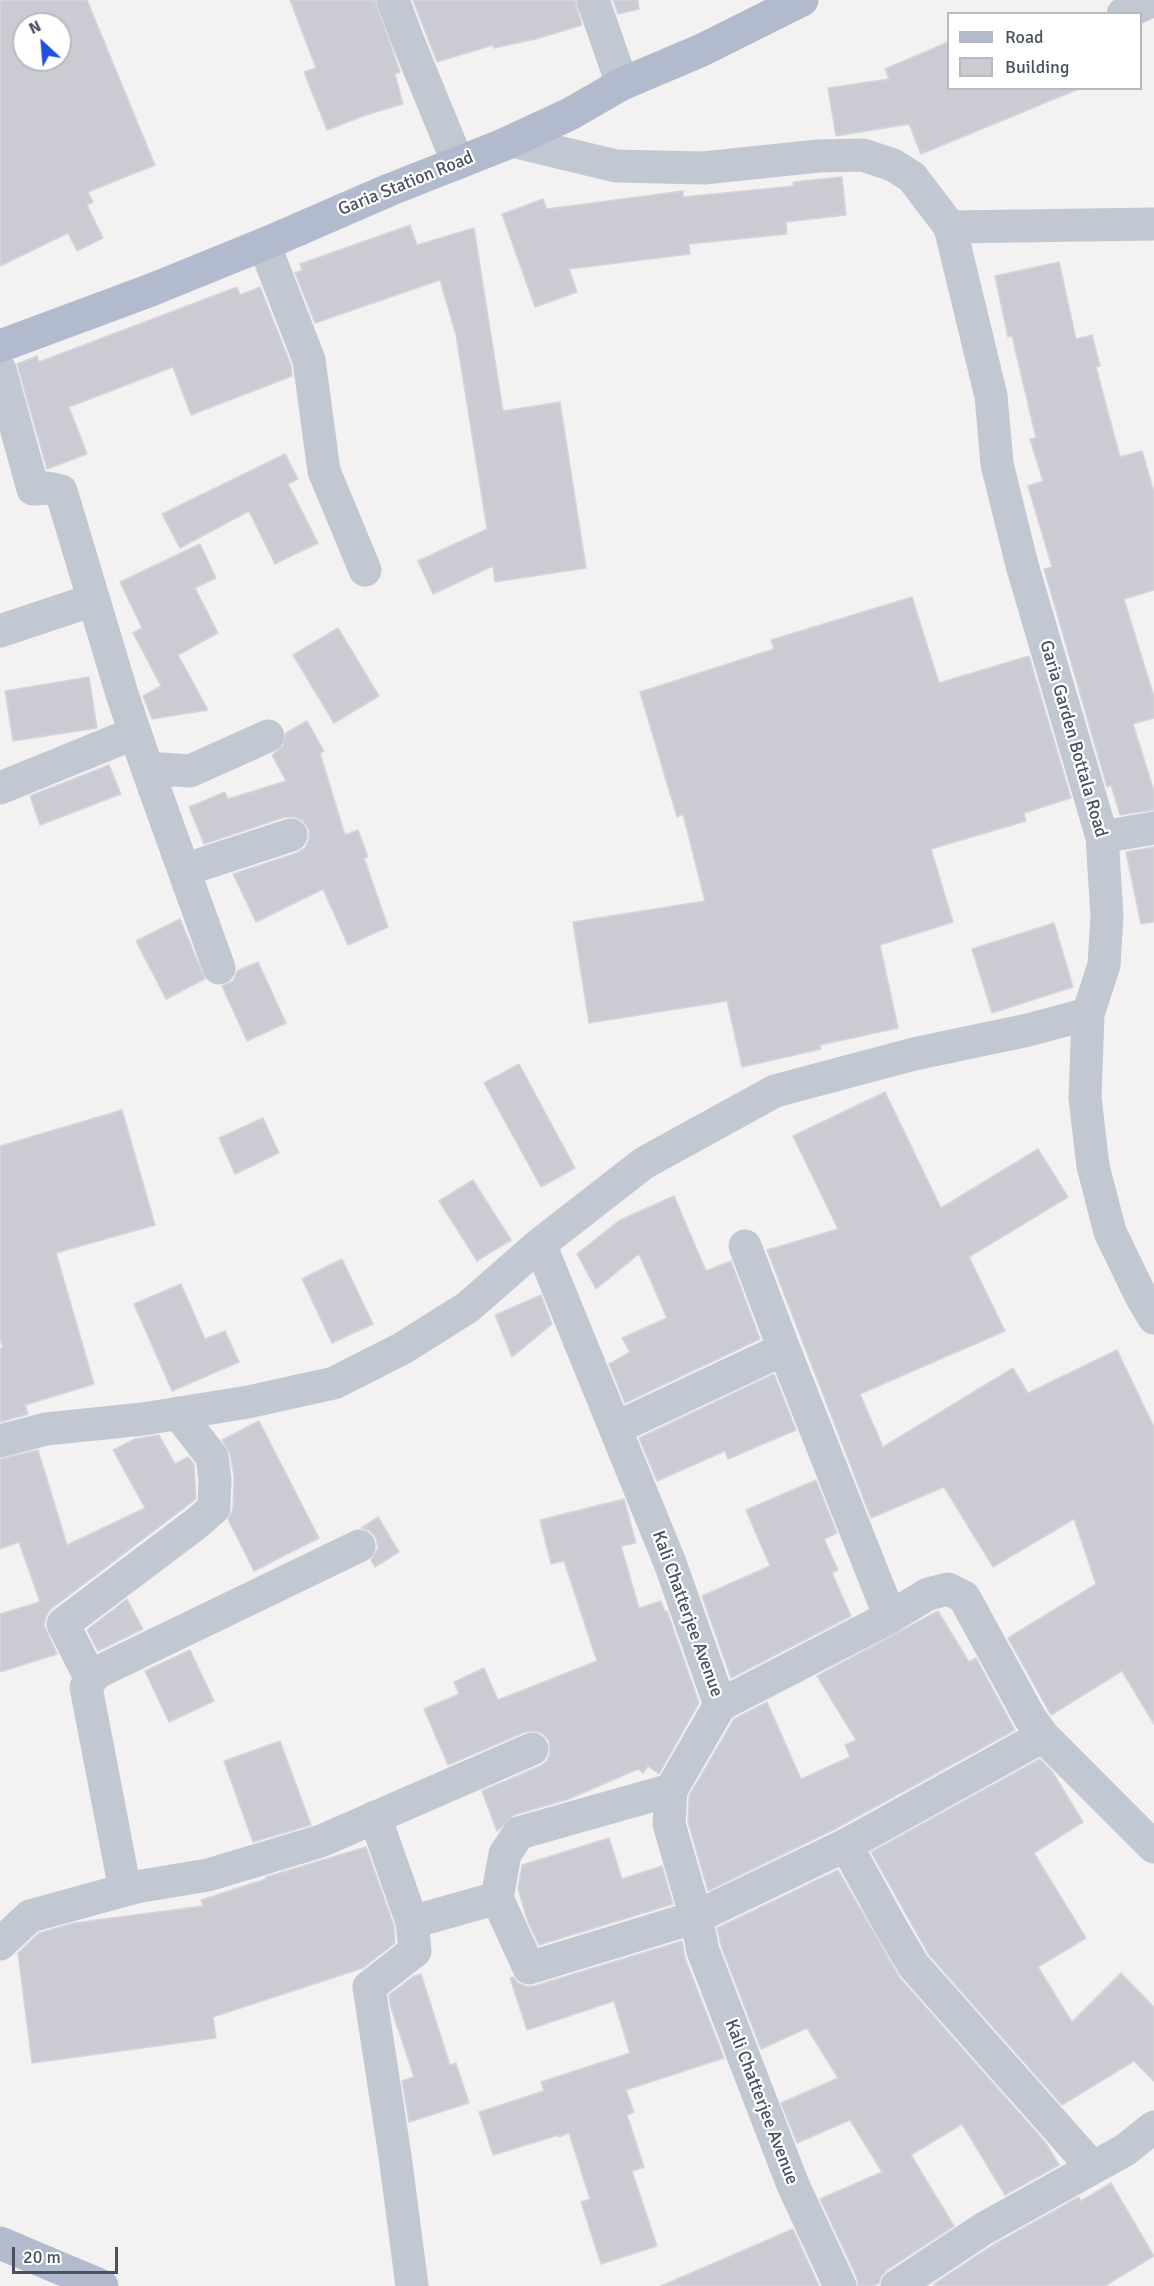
<!DOCTYPE html>
<html>
<head>
<meta charset="utf-8">
<style>
	body { margin:0 }
	#map { position:relative; width:1154px; height:2286px; overflow:hidden; background:#f3f1f1; font-family:Signika,sans-serif }
	canvas { display:block }
	.legend { position:absolute; left:947px; top:12px; width:195px; height:78px; box-sizing:border-box; background:#fff; border:2px solid #b6b9bf; margin:0; padding:8px 10px; list-style:none; font-size:18px; color:#49505e }
	.legend li { display:flex; align-items:center; gap:12px; height:30px }
	.legend b { width:30px; border:2px solid #b6b9bf }
	.north { position:absolute; left:12px; top:12px; width:60px; height:60px; box-sizing:border-box; background:#fff; border:2px solid #b6b9bf; border-radius:50%; rotate:334deg; font-size:16px; font-weight:700; line-height:24px; text-align:center; color:#49505e }
	.north::after { content:''; display:block; margin:auto; width:21px; height:27px; background:#1f51df; clip-path:polygon(50% 0,100% 100%,50% 72%,0 100%) }
	.scale { position:absolute; left:12px; top:2247px; width:106px; height:27px; box-sizing:border-box; border:3px solid #49505e; border-top:0; padding-left:8px; font-size:18px; line-height:21px; white-space:nowrap; color:#49505e; -webkit-text-stroke:4px #fff; paint-order:stroke }
</style>
</head>
<body>
<div id="map">
<canvas width="1154" height="2286"></canvas>
<ul class="legend">
<li><b style="height:8px;background:#b2bbce"></b>Road</li>
<li><b style="height:16px;background:#cbccd3"></b>Building</li>
</ul>
<div class="north">N</div>
<div class="scale">20 m</div>
</div>
<script>
const ctx = document.querySelector('canvas').getContext('2d');
ctx.lineJoin = 'round';
function fillPath(path, color) { ctx.fillStyle = color; ctx.fill(path, 'evenodd'); }
const toPath = rows => new Path2D(rows.map(r => 'M' + r).join(''));
function stroke(path, color, width, dash) { ctx.strokeStyle = color; ctx.lineWidth = width; ctx.lineCap = dash ? 'butt' : 'round'; ctx.setLineDash(dash || []); ctx.stroke(path); }
function write(font, color, halo, rows, align = 'center') {
  ctx.font = font + ' Signika,sans-serif'; ctx.lineWidth = 4.5; ctx.setLineDash([]); ctx.textBaseline = 'middle'; ctx.strokeStyle = halo; ctx.fillStyle = color; for (const [text, x, y, turn = 0] of rows) {
    ctx.save(); ctx.translate(x, y); ctx.rotate((+turn || 0) * Math.PI / 180); ctx.textAlign = isNaN(turn) ? turn : align; if (halo) ctx.strokeText(text, 0, 0); ctx.fillText(text, 0, 0); ctx.restore();
  }
}
const building = toPath([
	[0,0,87,0,155,165,88,192,93,202,87,205,103,238,77,251,68,233,0,266,0,0],
	[24,24,60,24,60,60,24,60,24,24],
	[290,0,375,0,400,72,395,74,403,104,366,115,327,130,304,72,316,68,290,0],
	[413,0,575,0,582,25,536,39,494,48,493,45,437,62,413,0],
	[613,0,638,0,639,9,618,14,613,0],
	[948,42,948,88,1081,88,921,154,909,124,836,136,828,88,889,79,885,69,948,42],
	[842,177,846,215,786,222,787,234,689,244,690,254,569,269,577,292,535,307,502,214,543,199,547,209,683,191,683,197,794,186,793,182,842,177],
	[410,225,417,245,474,228,503,411,560,402,586,568,495,582,493,566,433,594,418,561,487,529,456,335,440,280,315,323,295,273,302,270,300,264,410,225],
	[1059,262,1076,339,1092,335,1100,366,1096,367,1120,457,1142,451,1154,492,1154,590,1124,599,1154,697,1154,718,1133,724,1154,791,1154,810,1120,815,1111,785,1107,787,1044,569,1052,567,1028,486,1043,481,1030,439,1036,438,1012,336,1008,337,995,276,1059,262],
	[237,287,240,295,260,287,291,365,292,376,191,415,173,367,69,407,87,454,47,469,17,364,37,356,39,362,237,287],
	[285,454,298,479,288,484,318,543,275,564,249,511,180,548,162,514,285,454],
	[200,544,216,578,195,588,218,633,178,655,208,710,152,719,143,696,161,686,133,633,142,628,120,582,200,544],
	[912,597,939,683,1029,656,1071,798,1024,813,1026,821,931,849,953,922,880,945,898,1028,820,1045,821,1049,742,1067,727,1001,589,1023,573,922,705,901,683,814,677,817,640,692,774,649,771,640,912,597],
	[338,628,379,696,334,723,293,655,338,628],
	[89,677,97,728,13,741,5,691,89,677],
	[307,721,324,751,320,753,345,835,358,830,368,857,364,858,388,927,348,945,323,889,256,922,233,874,297,853,305,848,309,839,309,830,303,821,294,817,285,817,204,844,189,807,225,792,228,799,286,781,272,755,283,746,286,733,307,721],
	[109,765,121,794,40,825,30,796,109,765],
	[1154,847,1154,922,1141,924,1126,852,1154,847],
	[180,919,205,979,166,999,136,941,180,919],
	[1054,923,1073,987,992,1013,972,949,1054,923],
	[258,962,286,1023,247,1041,222,986,233,981,237,971,258,962],
	[519,1064,575,1168,541,1187,484,1083,519,1064],
	[885,1092,941,1208,1038,1149,1068,1197,969,1257,1005,1331,860,1394,883,1447,1013,1368,1028,1393,1117,1350,1154,1427,1154,1724,1122,1671,1051,1715,1008,1638,1096,1584,1074,1519,993,1567,944,1487,871,1518,767,1250,838,1229,793,1136,885,1092],
	[122,1110,155,1225,56,1253,94,1384,25,1405,28,1414,0,1422,0,1348,3,1348,0,1338,0,1146,122,1110],
	[263,1118,279,1153,235,1174,219,1138,263,1118],
	[473,1180,511,1240,477,1261,439,1201,473,1180],
	[674,1196,706,1271,731,1261,760,1339,625,1403,609,1364,630,1352,622,1338,667,1318,639,1254,596,1289,577,1254,620,1220,674,1196],
	[342,1259,373,1324,332,1343,302,1279,342,1259],
	[181,1284,205,1339,225,1331,239,1362,172,1391,134,1304,181,1284],
	[541,1295,552,1324,512,1357,495,1315,541,1295],
	[774,1374,796,1430,728,1459,725,1451,657,1481,639,1438,774,1374],
	[259,1421,319,1538,254,1571,228,1519,233,1509,234,1476,230,1454,222,1440,259,1421],
	[159,1435,175,1464,188,1457,194,1464,196,1499,51,1609,46,1616,44,1625,57,1654,0,1672,0,1614,40,1602,19,1542,0,1549,0,1459,38,1450,67,1545,145,1508,113,1450,135,1439,159,1435],
	[816,1480,837,1533,824,1539,838,1570,832,1573,851,1616,731,1678,702,1596,770,1566,746,1510,816,1480],
	[624,1499,636,1543,621,1546,639,1608,661,1601,665,1612,667,1611,699,1703,659,1774,648,1766,643,1773,638,1769,569,1799,514,1815,497,1831,482,1791,540,1766,547,1761,550,1752,549,1741,543,1734,535,1731,525,1732,448,1765,424,1709,459,1694,454,1682,484,1668,498,1700,597,1661,564,1561,551,1564,540,1520,624,1499],
	[378,1517,399,1552,375,1567,371,1560,378,1548,376,1538,370,1531,361,1528,378,1517],
	[127,1599,143,1629,98,1651,87,1630,127,1599],
	[938,1611,969,1662,976,1658,1015,1730,837,1828,708,1891,688,1822,689,1796,734,1719,767,1702,801,1779,850,1757,845,1745,856,1740,817,1676,938,1611],
	[190,1650,214,1701,169,1722,145,1671,190,1650],
	[280,1741,311,1825,253,1842,224,1761,280,1741],
	[1040,1759,1052,1771,1083,1822,1034,1853,1086,1938,1038,1967,1072,2022,1121,1973,1154,2007,1154,2081,1134,2061,1062,2105,929,1955,871,1852,1040,1759],
	[609,1838,622,1879,662,1866,673,1904,539,1945,528,1922,518,1889,522,1865,609,1838],
	[366,1847,394,1926,395,1943,363,1968,213,2017,216,2038,32,2063,18,1953,39,1933,74,1923,203,1906,201,1900,266,1879,266,1877,366,1847],
	[838,1870,900,1978,1046,2143,1059,2165,1005,2195,962,2124,911,2155,954,2226,887,2270,881,2277,879,2283,873,2286,858,2286,857,2278,820,2199,882,2172,850,2120,797,2143,781,2103,838,2078,807,2028,761,2049,721,1946,717,1928,838,1870],
	[682,1941,685,1958,724,2058,626,2090,634,2112,627,2115,644,2167,632,2171,657,2246,601,2264,581,2202,590,2199,569,2133,559,2137,559,2135,493,2155,479,2112,544,2091,541,2082,630,2053,614,2001,527,2030,510,1978,513,1977,518,1983,525,1986,534,1986,682,1941],
	[421,1974,450,2065,456,2063,469,2103,409,2122,402,2081,414,2077,391,2008,389,1995,414,1976,421,1974],
	[1111,2183,1154,2256,1105,2286,935,2286,934,2284,993,2245,1079,2197,1081,2201,1111,2183],
	[793,2229,819,2286,661,2286,793,2229]
]);
const minor = toPath([
	[393,0,408,41,458,163],
	[593,0,622,84],
	[1123,14,1154,0],
	[512,141,616,166,704,168,818,156,863,155,893,165,912,177,950,227,991,396,997,464,1022,565,1102,837,1107,916,1104,965,1088,1014,1085,1098,1093,1166,1110,1232,1142,1298,1154,1318],
	[950,227,1154,224],
	[264,244,309,360,324,471,365,570],
	[0,370,33,489,47,488,61,491,122,694,147,768,190,771,268,736],
	[0,631,93,600],
	[147,768,219,968],
	[0,788,135,733],
	[1102,837,1154,828],
	[184,870,291,835],
	[540,1244,670,1563,720,1705,671,1790,669,1824,696,1917,703,1951,793,2185,840,2286],
	[745,1246,784,1349],
	[616,1428,784,1349,890,1617],
	[0,1441,46,1429,143,1419,248,1402,334,1383,403,1348,468,1307,540,1244,644,1163,775,1091,914,1054,1028,1030,1088,1014],
	[91,1679,63,1624,197,1523,214,1508,215,1479,212,1457,178,1413],
	[720,1705,890,1617,928,1594,948,1589,964,1597,1030,1718,1043,1736,1154,1847],
	[671,1790,519,1833,505,1854,497,1898,529,1968,696,1917,846,1845,1043,1736],
	[375,1817,412,1922,497,1898],
	[846,1845,892,1929,914,1966,1093,2168],
	[125,1890,86,1687,96,1673,359,1546],
	[0,1944,30,1916,136,1887,208,1875,321,1841,532,1749],
	[412,2286,395,2156,369,1987,415,1951,412,1922],
	[897,2286,983,2229,1125,2150,1154,2127]
]);
const major = toPath([
	[0,346,151,290,274,240,389,190,503,145,570,114,622,84,702,50,802,0],
	[0,2243,102,2286]
]);
const streetNames = [
	["Garia Station Road",406,184,-22],
	["Garia Garden Bottala Road",1073,739,74],
	["Kali Chatterjee Avenue",687,1614,70],
	["Kali Chatterjee Avenue",761,2102,69]
];
fillPath(building, '#cbccd3');
stroke(building, '#d5d6dc', 1.5);
stroke(minor, '#c2c8d2', 33);
stroke(major, '#b2bbce', 33);
write('18px', '#49505e', '#fff', streetNames);
</script>
</body>
</html>
